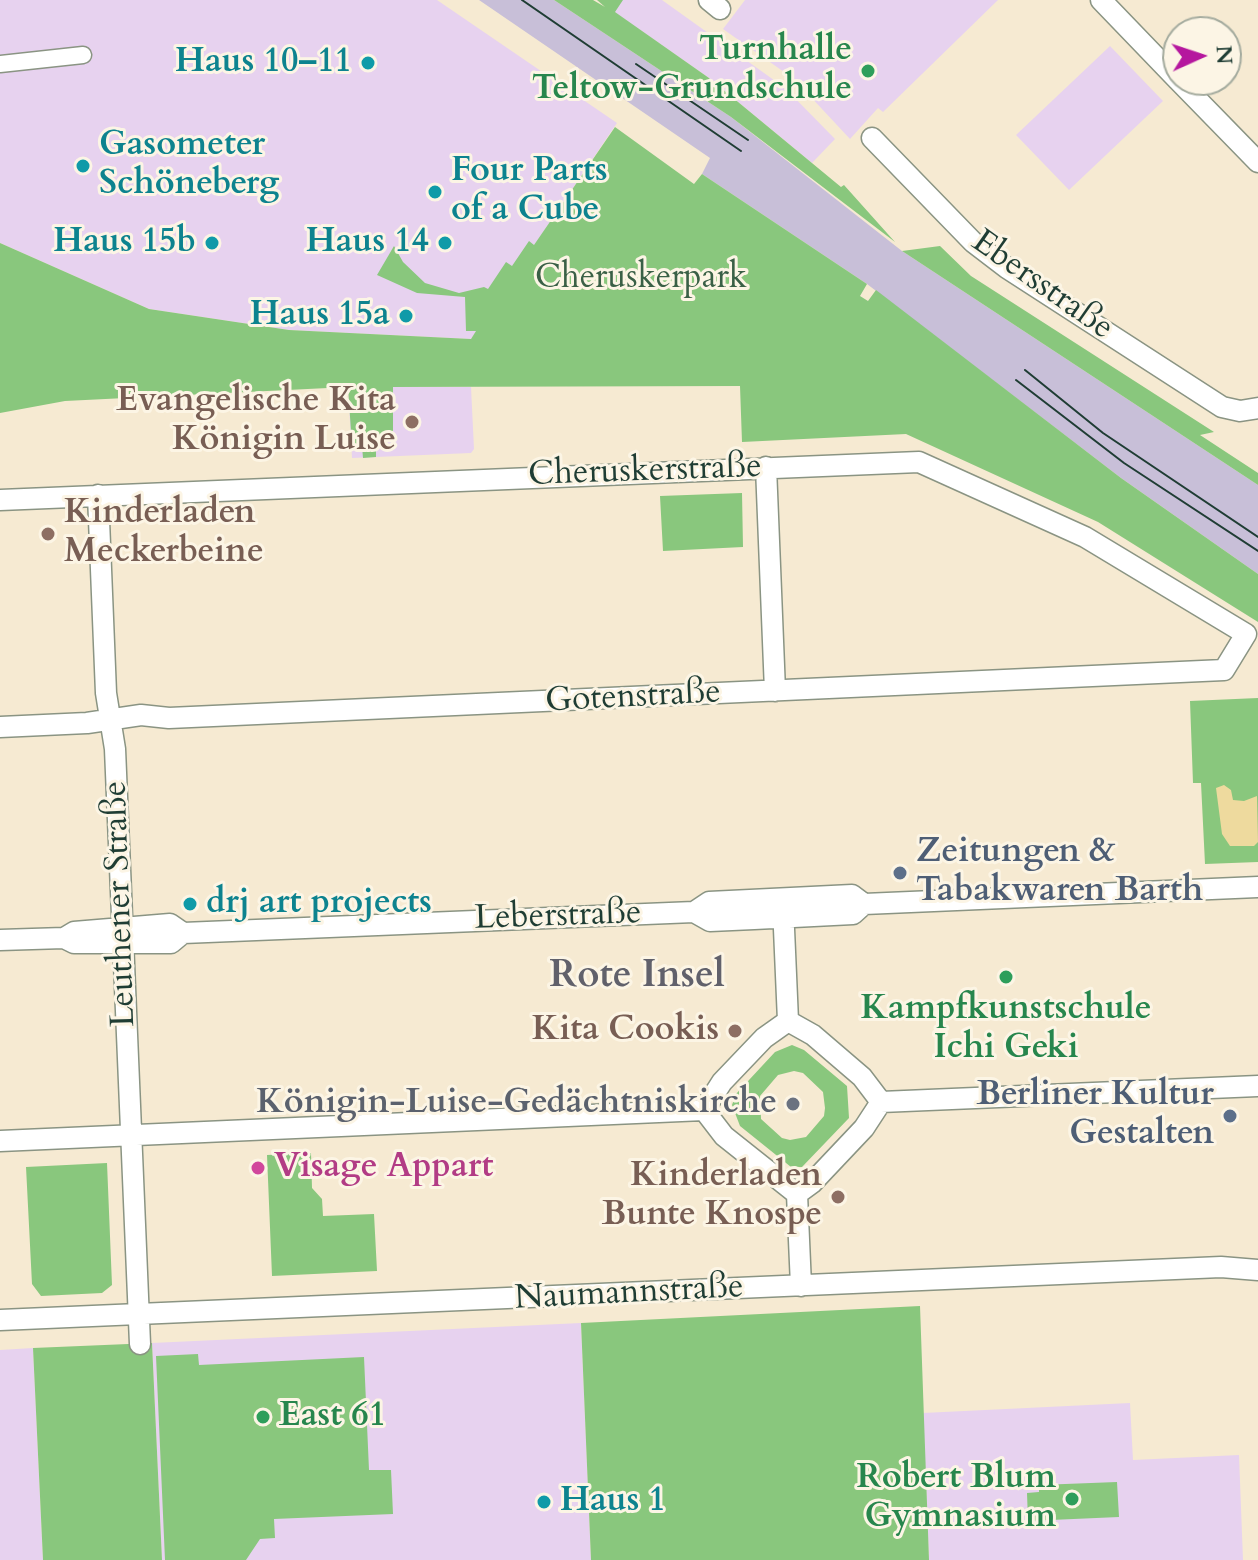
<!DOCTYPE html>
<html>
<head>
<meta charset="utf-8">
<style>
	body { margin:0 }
	#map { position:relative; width:1258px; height:1560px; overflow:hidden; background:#f6ead2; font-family:Cardo,serif }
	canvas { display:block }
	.north { position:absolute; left:1162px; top:16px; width:80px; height:80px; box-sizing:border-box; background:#fcf5e5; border:2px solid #a4ab9e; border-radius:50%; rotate:87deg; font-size:22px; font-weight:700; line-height:32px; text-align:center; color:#1f3d34 }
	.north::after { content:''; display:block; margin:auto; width:28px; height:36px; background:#b5179e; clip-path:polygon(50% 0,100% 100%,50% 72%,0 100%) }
</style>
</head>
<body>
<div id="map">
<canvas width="1258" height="1560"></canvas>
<div class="north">N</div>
</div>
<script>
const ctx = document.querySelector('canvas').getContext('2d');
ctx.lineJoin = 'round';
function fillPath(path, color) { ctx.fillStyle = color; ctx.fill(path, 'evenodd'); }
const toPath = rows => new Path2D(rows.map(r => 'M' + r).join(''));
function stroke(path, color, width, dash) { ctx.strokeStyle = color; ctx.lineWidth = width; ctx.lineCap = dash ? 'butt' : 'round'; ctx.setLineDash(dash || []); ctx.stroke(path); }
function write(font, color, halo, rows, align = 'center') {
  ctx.font = font + ' Cardo,serif'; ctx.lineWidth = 6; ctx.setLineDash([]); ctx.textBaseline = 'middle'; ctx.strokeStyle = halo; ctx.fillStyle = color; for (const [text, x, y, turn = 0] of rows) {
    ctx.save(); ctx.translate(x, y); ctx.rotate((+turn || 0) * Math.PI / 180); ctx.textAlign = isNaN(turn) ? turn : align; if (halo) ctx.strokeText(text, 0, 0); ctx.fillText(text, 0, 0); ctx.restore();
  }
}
const built = toPath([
	[0,0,437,0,617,123,471,339,289,330,149,309,0,243],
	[597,0,662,0,785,88,835,139,812,163,709,78],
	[745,0,998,0,883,112,878,108,850,139,794,79,723,29],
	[1110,46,1163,101,1069,190,1016,135],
	[348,387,471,387,474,449,471,453,352,458],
	[581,1323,591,1560,162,1560,152,1343],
	[33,1348,43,1560,0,1560,0,1350],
	[1130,1403,1133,1460,1239,1455,1243,1560,929,1560,923,1413]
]);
const industrial = toPath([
	[479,0,554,0,731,117,902,251,1258,485,1258,574,1121,478,867,284,702,174,710,158]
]);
const green = toPath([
	[554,0,593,0,605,7,597,0,623,0,615,12,709,78,841,187,844,185,895,242,731,117],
	[615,127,694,184,702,174,867,284,860,296,868,301,876,290,1121,478,1258,574,1258,622,1098,522,906,434,742,442,740,386,393,387,393,439,376,440,376,457,363,458,362,446,352,446,348,387,65,401,0,413,0,243,149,309,289,330,471,339,476,331,466,331,465,297,417,293,377,275,394,246,403,262,425,283,459,293,484,287,488,289,506,262,512,266,529,241,534,245],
	[940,246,971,276,1214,432,1200,435,1258,473,1258,485,902,251],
	[742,493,743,547,663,551,660,496],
	[1258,698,1258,862,1205,864,1201,783,1193,783,1190,701],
	[792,1045,804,1050,847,1086,849,1118,802,1167,791,1167,740,1126,732,1105,736,1094,775,1052],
	[794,1071,803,1073,823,1092,825,1108,824,1116,806,1137,790,1140,782,1138,761,1119,760,1096,778,1075],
	[311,1153,312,1188,322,1199,323,1216,374,1214,377,1271,272,1276,267,1155],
	[107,1163,112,1285,102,1293,41,1296,32,1284,26,1167],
	[920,1306,929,1560,591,1560,581,1323],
	[152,1343,162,1560,43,1560,33,1348],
	[198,1354,199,1365,364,1357,369,1470,391,1470,393,1514,274,1519,275,1538,260,1539,246,1560,165,1560,156,1356],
	[1117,1482,1119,1517,1028,1521,1027,1493,1039,1492,1039,1485]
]);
const sand = toPath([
	[1224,785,1231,790,1233,800,1244,801,1257,796,1258,842,1254,846,1230,846,1222,834,1216,788]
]);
const pedestrian = toPath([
	[0,64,83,55]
]);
const minor = toPath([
	[709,0,720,9],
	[1101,0,1178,80],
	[1178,80,1258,162],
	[872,138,973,242,1007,268,1222,407,1240,411,1258,408],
	[766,467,775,691],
	[98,495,106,693,115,749,140,1344],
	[0,500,919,462,1085,537,1246,634,1224,670,169,718,141,715,87,723,0,727],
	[783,906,788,1021],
	[694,912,710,921,754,919,853,914,864,904],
	[64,938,74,943,171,943,183,933],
	[0,940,64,938,74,932,170,924,183,933,694,912,709,902,852,895,864,904,1258,887],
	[788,1021,813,1035,862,1077,881,1102,864,1128,812,1183,797,1194,724,1136,704,1110,722,1082,764,1038,788,1021],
	[881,1102,1258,1086],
	[0,1141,704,1110],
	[797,1194,801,1286],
	[0,1320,1221,1267,1258,1270]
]);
const tram = toPath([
	[522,0,741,151],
	[636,64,748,140],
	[1025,370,1103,433,1258,537],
	[1016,380,1124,463,1258,551]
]);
const markers = [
	[368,63,8,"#0f9aa8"],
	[868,71,8,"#2e9e5b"],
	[83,166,8,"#0f9aa8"],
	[435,192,8,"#0f9aa8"],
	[212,243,8,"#0f9aa8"],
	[445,243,8,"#0f9aa8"],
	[406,316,8,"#0f9aa8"],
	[412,422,8,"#8d6e63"],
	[48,534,8,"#8d6e63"],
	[900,873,8,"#5c6f8a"],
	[190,904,8,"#0f9aa8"],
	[1006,977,8,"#2e9e5b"],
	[735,1031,8,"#8d6e63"],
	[793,1104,8,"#6b7280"],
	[1230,1116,8,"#5c6f8a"],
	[258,1168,8,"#d1479c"],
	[838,1197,8,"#8d6e63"],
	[263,1417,8,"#2e9e5b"],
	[1072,1499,8,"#2e9e5b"],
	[544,1502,8,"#0f9aa8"]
];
const leisureNames = [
	["Turnhalle",852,51],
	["Teltow-Grundschule",852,90],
	["Kampfkunstschule",1006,1010,"center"],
	["Ichi Geki",1006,1049,"center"],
	["East 61",279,1417,"left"],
	["Robert Blum",1056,1479],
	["Gymnasium",1056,1518]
];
const cultureNames = [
	["Haus 10–11",352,63],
	["Gasometer",99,146,"left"],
	["Schöneberg",99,185,"left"],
	["Four Parts",451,172,"left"],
	["of a Cube",451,211,"left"],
	["Haus 15b",196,243],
	["Haus 14",429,243],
	["Haus 15a",390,316],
	["drj art projects",206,904,"left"],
	["Haus 1",560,1502,"left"]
];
const parkNames = [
	["Cheruskerpark",641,279]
];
const streetNames = [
	["Ebersstraße",1042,286,35],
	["Cheruskerstraße",645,472,-2],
	["Gotenstraße",633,698,-3],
	["Leuthener Straße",121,904,-92],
	["Leberstraße",558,917,-2],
	["Naumannstraße",629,1294,-3]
];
const educationNames = [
	["Evangelische Kita",396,402],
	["Königin Luise",396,441],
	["Kinderladen",64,514,"left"],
	["Meckerbeine",64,553,"left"],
	["Kita Cookis",719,1031],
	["Kinderladen",822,1177],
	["Bunte Knospe",822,1216]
];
const serviceNames = [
	["Zeitungen &",916,853],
	["Tabakwaren Barth",916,892],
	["Berliner Kultur",1214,1096,"right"],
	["Gestalten",1214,1135,"right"]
];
const worshipNames = [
	["Königin-Luise-Gedächtniskirche",777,1104]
];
const hotelNames = [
	["Visage Appart",274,1168]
];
const quarterNames = [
	["Rote Insel",637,977]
];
fillPath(built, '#e7d2ef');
fillPath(industrial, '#c8bfd8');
fillPath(green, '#89c77d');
fillPath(sand, '#eeda9e');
stroke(pedestrian, '#8a9483', 19);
stroke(minor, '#8a9483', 23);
stroke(pedestrian, '#fff', 16);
stroke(minor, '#fff', 20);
stroke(tram, '#1f3d34', 2);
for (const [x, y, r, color] of markers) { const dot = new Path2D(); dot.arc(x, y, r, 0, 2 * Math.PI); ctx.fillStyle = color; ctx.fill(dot); stroke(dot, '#fcf5e5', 3); }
write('bold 34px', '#27864d', '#fcf5e5', leisureNames, 'right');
write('bold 34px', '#0d838f', '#fcf5e5', cultureNames, 'right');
write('34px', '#3a6046', '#fcf5e5', parkNames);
write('34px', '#1f3d34', '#fcf5e5', streetNames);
write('bold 34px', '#785e54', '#fcf5e5', educationNames, 'right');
write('bold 34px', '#4e5e75', '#fcf5e5', serviceNames, 'left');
write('bold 34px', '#5b616d', '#fcf5e5', worshipNames, 'right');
write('bold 34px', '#b23c85', '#fcf5e5', hotelNames, 'left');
write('bold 38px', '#61616b', '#fcf5e5', quarterNames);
</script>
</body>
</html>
